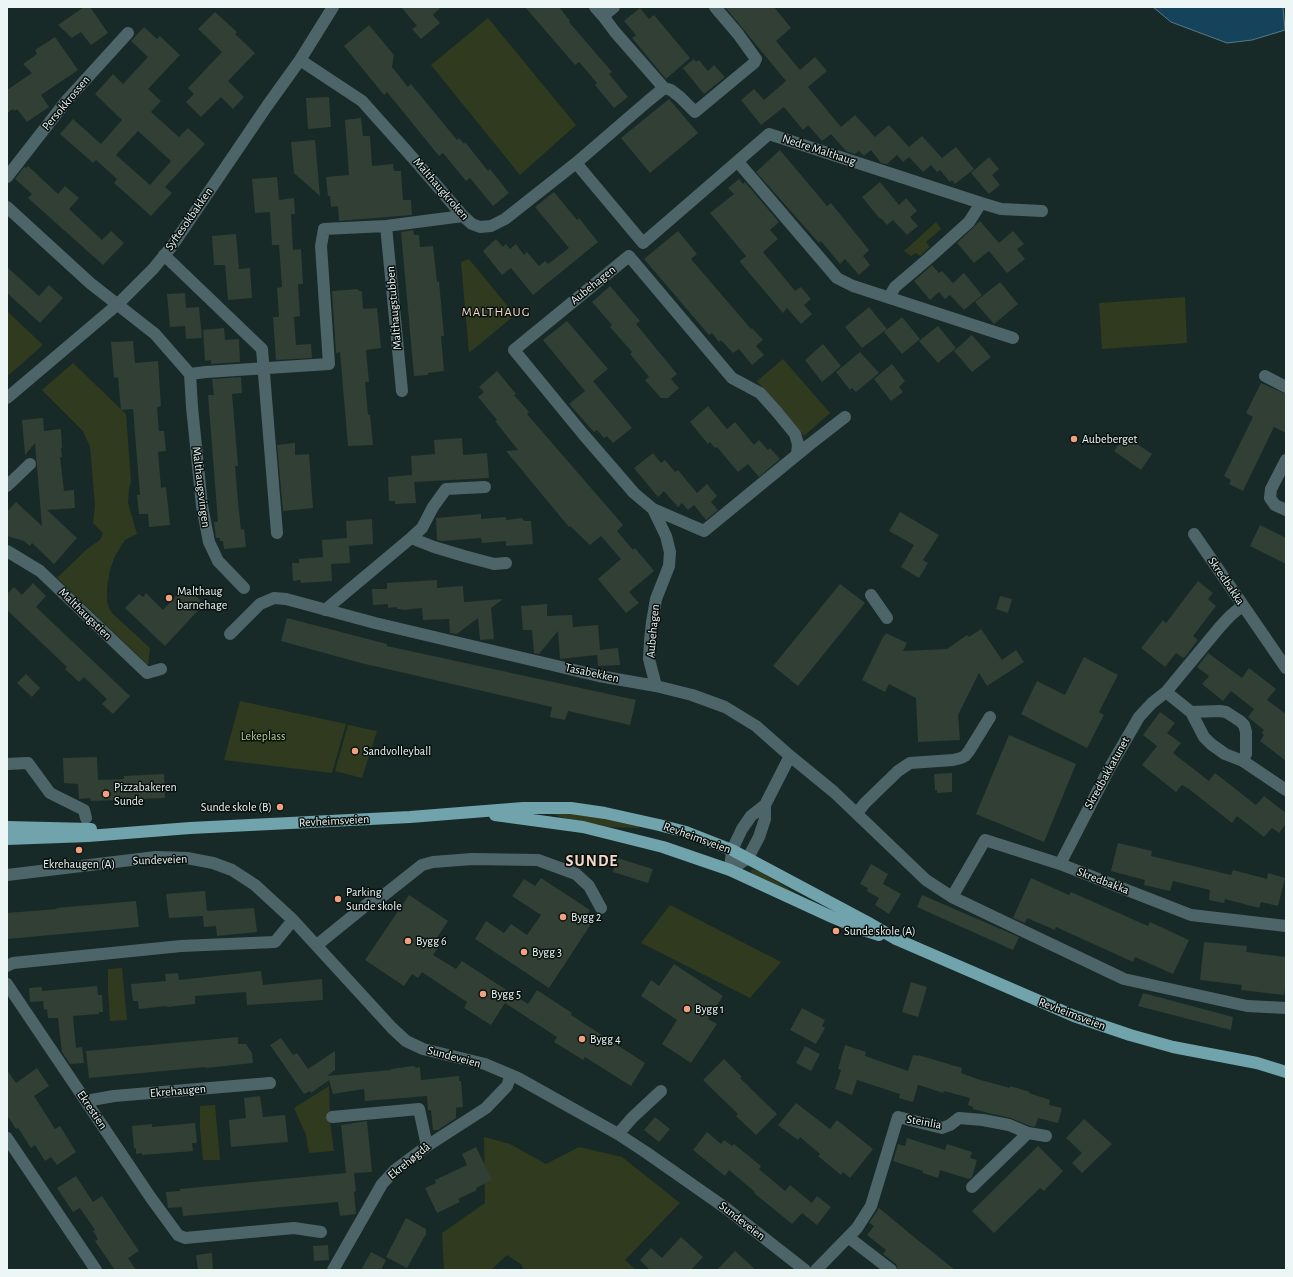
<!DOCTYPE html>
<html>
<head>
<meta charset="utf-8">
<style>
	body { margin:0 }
	#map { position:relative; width:1293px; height:1277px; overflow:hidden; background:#182a27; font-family:"Alegreya Sans",sans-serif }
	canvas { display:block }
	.frame { position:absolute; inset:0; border:8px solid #ecf7f5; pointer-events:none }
</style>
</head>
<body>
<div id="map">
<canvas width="1293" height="1277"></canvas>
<div class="frame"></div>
</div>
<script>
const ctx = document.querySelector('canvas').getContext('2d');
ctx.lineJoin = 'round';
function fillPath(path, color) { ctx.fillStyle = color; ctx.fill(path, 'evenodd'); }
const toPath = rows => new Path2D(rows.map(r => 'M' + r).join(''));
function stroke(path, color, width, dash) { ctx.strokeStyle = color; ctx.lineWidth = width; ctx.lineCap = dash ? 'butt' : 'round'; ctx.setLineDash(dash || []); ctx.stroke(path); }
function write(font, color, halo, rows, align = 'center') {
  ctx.font = font + ' "Alegreya Sans",sans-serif'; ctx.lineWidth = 3; ctx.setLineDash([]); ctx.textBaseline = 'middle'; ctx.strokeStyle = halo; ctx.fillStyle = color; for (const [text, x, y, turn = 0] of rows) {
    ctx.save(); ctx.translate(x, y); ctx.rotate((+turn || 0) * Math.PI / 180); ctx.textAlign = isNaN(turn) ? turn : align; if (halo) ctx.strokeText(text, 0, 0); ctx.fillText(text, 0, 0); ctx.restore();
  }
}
const green = toPath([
	[488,18,576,125,520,175,431,65],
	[936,222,941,229,926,242,930,247,920,256,916,253,911,256,904,251],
	[469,259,515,315,469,353,461,262],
	[1185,297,1187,343,1102,349,1099,303],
	[7,311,43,345,9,375,7,373],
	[783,359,830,413,804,436,757,381],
	[73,363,126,414,131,482,129,488,128,503,137,534,125,540,115,556,110,570,107,588,107,602,109,608,112,613,150,648,148,665,57,578,87,549,100,540,103,533,93,523,95,506,90,447,83,431,42,390],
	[240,701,346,724,332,773,224,760],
	[348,725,377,731,362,778,335,771],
	[559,812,597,816,640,826,638,828,609,827,560,817,554,814],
	[752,869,759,871,807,900,753,875,751,872],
	[670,905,781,962,750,998,641,943],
	[122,968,127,1020,110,1021,108,991,108,969],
	[329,1086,330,1122,334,1151,309,1153,306,1135,294,1108],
	[215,1105,220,1160,203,1160,200,1128,200,1106],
	[484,1137,510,1144,546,1164,579,1147,622,1157,680,1203,625,1260,636,1270,523,1270,522,1265,507,1255,491,1270,444,1270,442,1233,485,1203]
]);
const water = toPath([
	[1153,7,1283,7,1285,30,1252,40,1227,43,1171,22,1153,7]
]);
const building = toPath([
	[84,7,90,7,108,33,91,45,81,32,72,38,58,25],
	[401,7,441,7,433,15,440,23,421,39,412,29,417,26],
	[525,7,559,7,570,21,569,22,612,72,609,74,628,97,614,108,595,85,597,83,579,62,575,65],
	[725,7,774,7,791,28,776,41,800,70,815,57,827,71,808,87,841,127,855,115,875,137,889,125,909,147,922,136,942,158,956,147,974,169,955,184,952,180,950,182,940,170,937,172,931,165,923,172,909,157,903,162,897,155,887,164,881,163,871,150,864,156,859,151,855,154,846,151,831,134,822,141,808,125,803,130,784,107,761,125,741,100,754,89,764,100,786,81],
	[640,8,649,19,654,15,690,58,666,79,632,38,636,35,624,21],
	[215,12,237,32,235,34,255,53,228,81,244,97,233,109,221,97,201,117,186,102,194,94,188,88,222,52,198,29],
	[369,25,394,55,392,67,408,87,411,84,457,140,459,138,464,144,465,142,488,171,490,169,509,193,493,206,470,178,466,181,443,153,439,156,387,92,384,95,344,46],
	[144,27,157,39,160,36,180,55,148,89,161,101,151,112,179,137,188,128,205,144,165,187,172,193,151,216,114,183,117,179,96,160,93,163,60,134,73,119,101,144,122,120,95,94,113,74,123,84,148,57,131,41],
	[138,131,171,161,150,185,116,155],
	[55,37,78,70,41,95,49,107,27,122,17,109,14,111,13,109,7,113,7,90,32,73,23,64,37,54,35,50],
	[694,59,696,62,699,60,708,71,714,65,725,77,704,94,683,68],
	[329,97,331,127,308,129,306,98],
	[669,99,698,133,650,173,621,138],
	[361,118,363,136,370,136,372,166,393,164,394,171,401,171,403,200,411,200,412,215,339,221,338,206,331,207,330,196,328,196,326,177,349,175,345,120],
	[315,140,320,196,294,173,291,142],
	[780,150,827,206,831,203,869,250,863,256,870,265,859,275,845,259,840,264,821,241,819,243,756,172],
	[989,157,999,169,992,175,1000,185,989,194,971,173],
	[28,166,58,194,65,186,79,198,69,209,102,240,111,231,124,243,103,265,28,198,32,194,15,179,24,167,26,168],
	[277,177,279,200,294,198,295,214,291,214,293,250,301,249,303,284,298,284,300,316,294,317,296,345,311,344,312,358,276,360,273,317,279,317,277,288,282,287,279,245,272,245,270,212,255,213,252,179],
	[739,179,743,184,745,182,779,222,770,230,778,239,763,252,795,291,801,287,811,299,804,305,812,314,801,324,787,308,783,313,740,262,740,261,746,256,710,213,734,194,728,188],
	[880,182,899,205,906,198,917,211,910,217,918,226,907,235,893,220,887,225,881,218,880,219,862,197],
	[554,192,577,220,579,218,598,242,533,295,511,268,502,275,483,251,496,239,503,247,506,244,510,249,516,244,524,255,527,252,539,266,545,261,548,264,569,248,535,207],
	[980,221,999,243,1013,231,1024,244,1017,249,1025,259,1007,273,989,251,974,263,957,243],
	[413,230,414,235,419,235,420,247,433,246,437,282,439,281,444,336,441,336,444,371,428,373,428,375,414,376,401,232],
	[678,231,697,254,691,259,751,329,752,328,763,340,756,346,764,355,752,365,739,349,733,353,721,340,719,342,712,333,709,335,644,259],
	[236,234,239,269,250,268,252,298,228,300,225,265,214,265,212,236],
	[932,265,939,273,942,271,953,283,964,273,982,295,964,310,950,295,945,299,939,292,930,300,914,281],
	[7,267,39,296,49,285,63,298,40,323,7,293],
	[1000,282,1018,304,994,324,975,302],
	[610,286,640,321,636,324,677,374,671,379,679,388,668,398,661,398,645,380,649,377,630,354,632,352,610,327,612,325,592,302],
	[357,289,362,292,363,309,377,308,381,348,366,350,369,382,365,382,368,415,370,414,373,445,348,446,340,352,336,353,332,291],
	[185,293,186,308,199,307,202,338,186,339,185,326,170,327,167,294],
	[869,307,887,329,862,348,845,327],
	[902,317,920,339,902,354,884,332],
	[567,321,608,369,593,381,632,428,613,443,607,436,604,438,597,430,594,432,569,404,585,391,543,340],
	[938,326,956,348,938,363,919,341],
	[224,328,225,340,239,339,240,362,211,364,211,360,205,361,203,330],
	[972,335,991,357,972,372,954,351],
	[133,341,135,363,158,361,161,406,157,407,159,431,164,431,166,451,158,452,161,488,166,487,170,525,149,527,148,514,139,514,137,495,140,495,133,409,121,410,118,377,114,378,111,342],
	[823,344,841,366,822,382,805,360],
	[860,352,879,373,856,392,852,388,850,390,836,372],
	[892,364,905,381,899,387,903,392,891,401,874,379],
	[497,371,516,394,514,395,529,412,527,414,623,525,617,531,633,550,635,548,654,571,629,592,639,603,626,613,598,579,621,559,601,536,590,545,570,526,569,527,506,451,518,450,495,421,497,420,478,397,484,392,479,387],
	[241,377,242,393,232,394,238,466,235,466,238,502,241,530,244,529,246,547,224,549,223,541,220,541,220,538,216,538,214,522,218,522,208,395,214,395,212,379],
	[1261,383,1286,394,1286,433,1274,427,1243,491,1229,484,1231,480,1224,476,1253,417,1246,413],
	[708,406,727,429,735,422,754,445,759,440,768,450,770,448,780,459,759,477,748,464,738,472,717,447,715,448,710,442,708,444,690,422],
	[43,418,44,431,61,429,62,448,61,448,62,457,60,457,64,491,74,490,75,508,47,510,77,538,54,564,32,543,30,546,24,541,7,536,7,512,16,502,42,526,35,443,25,455,22,420],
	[1125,436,1152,454,1141,470,1114,451],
	[462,438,463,455,487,453,489,478,414,482,416,503,395,504,395,501,389,501,388,477,412,475,411,456,435,454,434,440],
	[295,443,295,455,309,454,313,508,283,511,277,445],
	[653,453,661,463,665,460,675,472,678,470,697,493,707,484,717,496,711,502,718,510,706,520,694,505,688,510,682,503,678,507,664,491,658,497,634,468],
	[900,512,939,535,923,560,928,563,919,578,901,567,914,545,889,531],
	[481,514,481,519,506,517,506,520,522,518,524,521,531,521,533,544,506,546,506,541,482,543,481,538,442,541,437,540,436,518],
	[372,519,373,544,349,546,350,563,331,564,332,581,301,583,300,580,293,581,292,563,299,563,299,559,323,557,322,540,347,538,346,521],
	[1260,525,1286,538,1286,564,1250,546],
	[437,580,437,588,463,586,464,602,503,599,491,608,494,639,480,640,478,618,457,634,450,633,449,619,423,620,422,608,402,610,402,609,397,609,397,607,388,608,388,604,373,605,372,589,387,589,387,583],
	[1198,581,1213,593,1208,599,1216,606,1193,636,1198,640,1185,657,1183,658,1176,653,1165,667,1141,648,1163,620,1166,623],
	[33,583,46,596,36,607,130,696,113,714,102,704,107,699,84,677,79,682,65,669,67,667,7,610,7,594,14,587,22,595],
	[840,584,865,603,798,686,773,666],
	[185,586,204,604,165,646,125,608,139,594,143,597,146,593,163,610],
	[1000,596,1012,599,1008,613,996,609],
	[547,604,547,616,572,615,573,627,598,625,600,650,618,648,620,665,598,666,597,655,560,659,558,631,539,654,534,653,532,630,523,630,521,606],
	[287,618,387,644,387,646,636,700,630,725,568,711,565,720,550,717,552,707,361,663,281,641],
	[981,629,1002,660,1016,650,1024,662,987,686,979,673,958,715,960,740,918,742,916,698,889,684,885,692,862,680,884,635,885,636,886,633,907,643,903,651,947,649,967,635,969,637],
	[1208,653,1242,678,1249,668,1276,689,1267,700,1286,714,1286,761,1260,741,1264,735,1262,733,1264,730,1248,717,1254,709,1231,691,1223,701,1202,684,1209,676,1197,667],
	[1084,657,1118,675,1099,712,1104,715,1087,748,1021,714,1037,681,1065,695],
	[26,674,40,688,32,697,17,683],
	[1160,712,1175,723,1167,733,1181,743,1173,753,1209,781,1215,773,1256,805,1264,796,1286,813,1286,824,1279,833,1272,828,1264,837,1237,816,1232,823,1189,789,1182,785,1176,792,1142,765,1157,746,1143,735],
	[1009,735,1076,764,1044,842,976,814],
	[97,757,98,780,124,779,124,776,164,774,165,798,91,801,90,798,79,799,78,784,64,783,63,758],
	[952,773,952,792,937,793,937,790,935,790,934,774],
	[1118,843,1152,851,1151,856,1231,875,1233,870,1267,879,1268,873,1285,878,1278,906,1261,902,1259,908,1225,899,1224,903,1209,900,1210,890,1173,881,1170,891,1144,885,1145,880,1111,871],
	[617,858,653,869,648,883,613,872],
	[871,864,888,874,883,884,901,894,889,914,875,905,879,898,867,891,868,888,860,884],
	[541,878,590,910,585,920,591,924,549,988,475,939,486,921,504,933,511,924,527,935,541,915,512,896,513,895,524,879,535,886],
	[1031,878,1069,895,1071,892,1148,926,1150,922,1189,940,1173,974,1135,957,1133,962,1056,927,1055,930,1027,918,1025,923,1013,918],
	[205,891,207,911,254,908,257,932,217,936,216,926,204,927,203,916,169,918,166,894],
	[409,895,448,921,436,939,441,943,433,955,456,969,462,961,528,1004,537,990,572,1013,571,1015,645,1063,631,1086,585,1057,583,1060,554,1042,557,1037,505,1003,491,1025,464,1008,467,1002,422,972,418,978,412,974,404,986,365,960],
	[922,895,1019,937,1013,950,917,907],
	[136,901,139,927,7,939,7,913,57,909,56,908],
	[1204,942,1247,946,1246,952,1286,957,1286,988,1285,988,1284,995,1241,990,1242,985,1200,980],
	[674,964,723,996,708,1019,717,1024,691,1063,662,1044,677,1020,641,996,651,980,659,986],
	[261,971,263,985,322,979,323,1000,247,1005,246,992,195,996,195,1004,167,1007,167,1006,139,1009,138,1001,133,1001,131,984,166,981,165,974,178,973,179,980],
	[911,982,927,987,918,1017,902,1012],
	[97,986,98,995,102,995,103,1012,99,1012,99,1014,73,1016,76,1048,82,1047,84,1063,70,1064,62,1052,58,1018,48,1018,47,1009,44,1010,43,1001,30,1002,29,988,42,987,42,991],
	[1143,993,1233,1017,1231,1030,1138,1006],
	[802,1008,825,1020,822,1026,825,1028,816,1044,790,1030],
	[238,1037,238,1044,246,1044,252,1053,253,1063,206,1068,206,1067,89,1078,86,1051],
	[281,1038,293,1055,297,1053,308,1069,335,1051,335,1070,327,1076,391,1070,391,1069,414,1066,416,1068,420,1067,421,1080,459,1076,459,1081,461,1081,463,1107,456,1108,456,1118,438,1130,433,1130,431,1110,428,1110,427,1096,365,1101,364,1089,333,1094,329,1080,311,1093,310,1091,304,1094,270,1045],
	[845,1045,866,1052,865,1056,908,1071,913,1055,918,1056,918,1055,962,1068,961,1073,977,1079,1010,1088,1010,1086,1030,1092,1029,1093,1050,1100,1049,1105,1062,1108,1058,1123,1038,1118,1035,1127,1030,1126,1011,1118,988,1113,973,1109,973,1107,968,1105,970,1098,944,1091,943,1093,919,1085,918,1085,913,1102,899,1098,900,1094,857,1080,852,1095,835,1089,841,1070,838,1069],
	[805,1046,820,1054,811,1071,796,1063],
	[724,1059,742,1077,740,1078,777,1114,756,1135,736,1116,738,1114,703,1080],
	[37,1068,49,1086,34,1096,55,1129,60,1126,76,1152,57,1165,51,1157,45,1161,35,1145,31,1148,18,1128,16,1129,7,1115,7,1070,16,1083],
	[260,1096,263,1117,285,1115,288,1142,231,1147,229,1120,246,1118,244,1098],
	[796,1103,830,1129,837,1120,873,1149,850,1178,843,1172,841,1175,818,1156,820,1154,800,1137,798,1140,778,1125],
	[655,1117,670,1129,659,1142,644,1130],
	[1084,1119,1112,1144,1082,1173,1072,1163,1082,1153,1066,1138],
	[367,1121,372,1172,354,1173,356,1191,354,1192,356,1214,340,1216,338,1202,183,1216,182,1207,168,1208,166,1192,180,1191,180,1189,346,1173,341,1125],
	[195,1123,197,1143,192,1143,193,1151,142,1155,142,1153,136,1154,136,1148,134,1149,132,1126,152,1124,152,1127],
	[707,1132,721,1144,724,1140,732,1146,734,1144,761,1166,759,1169,785,1191,790,1185,812,1203,817,1196,831,1207,817,1225,802,1213,792,1224,754,1193,755,1192,729,1170,725,1176,693,1150],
	[907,1138,945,1150,947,1144,972,1152,970,1158,977,1160,972,1177,969,1179,940,1170,938,1178,923,1173,923,1171,893,1161,898,1144,905,1146],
	[1038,1146,1063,1171,1044,1191,1040,1188,994,1233,972,1211],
	[476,1147,492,1180,476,1188,477,1190,458,1199,460,1202,437,1213,425,1188,436,1183,435,1180,467,1165,462,1154],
	[76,1176,93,1202,102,1196,139,1251,128,1258,136,1270,115,1270,95,1241,98,1239,93,1231,95,1230,80,1208,73,1212,57,1188],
	[879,1208,914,1237,955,1270,898,1270,896,1264,883,1254,886,1250,867,1235,874,1226,869,1223],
	[406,1218,426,1229,426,1234,407,1268,386,1257],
	[681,1237,703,1257,691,1270,650,1270,640,1260,651,1248,662,1258],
	[328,1245,329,1260,314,1261,313,1246],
	[735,1251,756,1270,717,1270],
	[371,1252,386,1260,381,1270,361,1270],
	[212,1253,213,1270,198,1270,196,1255]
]);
const minor = toPath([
	[595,7,603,16,615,32,664,88,671,90,680,97,695,112,754,63,756,59,738,34,715,7],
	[603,16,614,7],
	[300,60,362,101,412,157,463,216,472,224,480,227,491,226,505,219,576,163,648,101,664,88],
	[738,162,837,278,853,286,1013,338],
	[576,163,643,243,769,134,981,203,969,222,929,258,895,287,889,297],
	[7,177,67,100,128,33],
	[981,203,1001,209,1042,211],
	[7,207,90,283,155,334,190,374,192,407,202,506,209,542,218,561,244,588],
	[386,226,402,391],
	[164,255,262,349,277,533],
	[190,374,206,372,329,364,321,246,324,229,386,226,463,216],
	[1265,376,1286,387],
	[7,398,118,304,153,269,172,246,267,106,300,60,333,7],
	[1286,460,1271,489,1270,498,1275,505,1286,510],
	[7,486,30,464],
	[653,509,704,531,809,445,845,417],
	[1194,534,1286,668],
	[411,538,422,528,433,507,446,489,485,487],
	[7,551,40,571,147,673,161,669],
	[871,595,887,618],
	[325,610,411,538,434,547,464,556,494,564,506,563],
	[230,634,260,604,274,598,286,599,375,623,599,676,656,686,692,695,725,707,756,726,790,756,834,792,926,880,952,897,1124,979,1247,1006,1286,1008],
	[656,686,649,659,650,641,652,622,656,599,669,566,670,552,666,536,653,509,634,493,583,434,514,350,629,256,732,378,760,393,777,412,795,434,798,444,797,454],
	[1166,692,1191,712,1204,737,1211,744,1225,754,1243,761,1286,790],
	[1191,712,1220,711,1226,712,1240,721,1244,725,1246,732,1246,754,1243,761],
	[7,764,28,763,50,793,84,810,86,818],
	[857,813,865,803,898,771,910,763,953,760,961,758,965,756,969,751,990,717],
	[1060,864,1109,769,1139,717,1152,703,1166,692,1219,628,1230,616,1242,606],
	[730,870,732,850,742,829,751,816,765,805,790,756],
	[730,870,748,858,759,837,765,819,765,805],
	[7,875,156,857,187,858,213,863,232,870,255,885,293,920,392,1028,406,1041,423,1049,485,1064,518,1078,618,1134,647,1153,727,1209,805,1270],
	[952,897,985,840,1060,864,1191,915,1286,926],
	[317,945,370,902,379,899,422,865,433,862,472,859,538,860,576,874,589,886,601,908],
	[7,966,13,963,181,946,275,942,293,920],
	[7,984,151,1198,178,1235,185,1238,294,1228,321,1232],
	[86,1101,114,1096,270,1083],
	[332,1117,419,1109,427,1146],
	[618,1134,633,1117,661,1091],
	[7,1138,96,1270],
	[972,1187,1028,1133,1046,1136],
	[848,1237,891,1270],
	[333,1270,382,1184,395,1170,427,1146,486,1108,507,1086,511,1075],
	[816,1270,857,1228,871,1206,898,1117,942,1128,950,1125,959,1118,983,1120,1009,1125,1028,1133]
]);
const major = toPath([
	[495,815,583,827,663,847,730,870,832,917,863,930,879,935],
	[7,827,91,829],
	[7,839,88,836,190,828,410,817,523,808,571,808,605,813,659,825,686,832,732,850,867,922,896,939,1074,1016,1130,1035,1173,1047,1257,1063,1286,1072]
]);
const markers = [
	[1074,439,4,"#f1a17d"],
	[169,598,4,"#f1a17d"],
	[355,751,4,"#f1a17d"],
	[106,794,4,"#f1a17d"],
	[280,807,4,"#f1a17d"],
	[79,850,4,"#f1a17d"],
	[338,899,4,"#f1a17d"],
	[563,917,4,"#f1a17d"],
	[836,931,4,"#f1a17d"],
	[408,941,4,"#f1a17d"],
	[524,952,4,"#f1a17d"],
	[483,994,4,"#f1a17d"],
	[687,1009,4,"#f1a17d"],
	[582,1039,4,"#f1a17d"]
];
const streetNames = [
	["Persokkrossen",66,103,-50],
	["Nedre Malthaug",819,150,18],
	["Malthaugkroken",441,189,49],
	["Syftesokbakken",189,219,-55],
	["Aubehagen",593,285,-39],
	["Malthaugstubben",394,308,-95],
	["Malthaugsvingen",201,487,83],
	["Skredbakka",1226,581,56],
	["Malthaugstien",85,614,44],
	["Aubehagen",653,631,-85],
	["Tasabekken",592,673,12],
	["Skredbakkatunet",1107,773,-61],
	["Revheimsveien",334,821,-3],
	["Revheimsveien",697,838,20],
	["Sundeveien",160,860,-2],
	["Skredbakka",1103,881,21],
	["Revheimsveien",1072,1014,21],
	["Sundeveien",454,1057,15],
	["Ekrehaugen",178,1091,-5],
	["Ekrestien",92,1110,56],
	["Steinlia",924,1122,10],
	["Ekrehøgdå",409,1161,-39],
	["Sundeveien",742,1221,38]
];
const poiNames = [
	["Aubeberget",1082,439],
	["Malthaug",177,591],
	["barnehage",177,605],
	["Sandvolleyball",363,751],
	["Pizzabakeren",114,787],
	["Sunde",114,801],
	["Sunde skole (B)",272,807,"right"],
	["Ekrehaugen (A)",79,864,"center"],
	["Parking",346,892],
	["Sunde skole",346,906],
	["Bygg 2",571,917],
	["Sunde skole (A)",844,931],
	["Bygg 6",416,941],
	["Bygg 3",532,952],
	["Bygg 5",491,994],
	["Bygg 1",695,1009],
	["Bygg 4",590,1039]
];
const parkNames = [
	["Lekeplass",263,736]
];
const neighbourhoodNames = [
	["MALTHAUG",496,312]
];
const districtNames = [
	["SUNDE",592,861]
];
fillPath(green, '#2f3a1e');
fillPath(water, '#15435b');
stroke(water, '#567989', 1);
fillPath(building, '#313f35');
stroke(minor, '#4d6569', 12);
stroke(major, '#70a3ac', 12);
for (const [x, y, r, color] of markers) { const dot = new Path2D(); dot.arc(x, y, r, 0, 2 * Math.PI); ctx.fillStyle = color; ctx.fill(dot); stroke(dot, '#09110f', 1.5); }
write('12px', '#ecf7f5', '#09110f', streetNames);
write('12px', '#ecf7f5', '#09110f', poiNames, 'left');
write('12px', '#b4d08d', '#09110f', parkNames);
ctx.letterSpacing = '1px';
write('13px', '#f7d7c9', '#09110f', neighbourhoodNames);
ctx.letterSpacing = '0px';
ctx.letterSpacing = '1px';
write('bold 16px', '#f7d7c9', '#09110f', districtNames);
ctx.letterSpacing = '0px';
</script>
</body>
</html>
